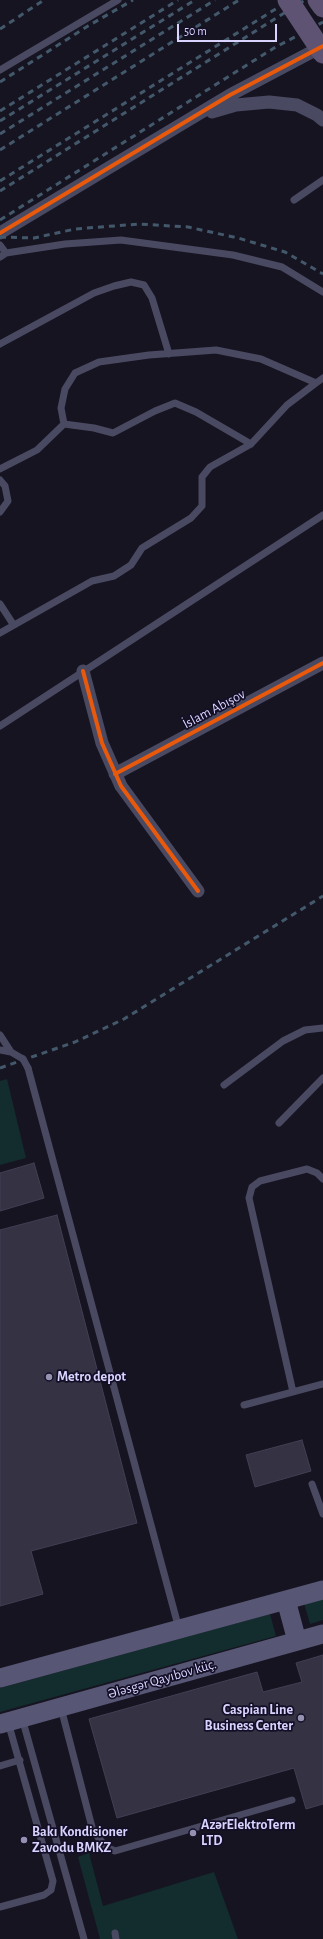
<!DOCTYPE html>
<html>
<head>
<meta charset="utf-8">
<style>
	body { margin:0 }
	#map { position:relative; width:323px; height:1939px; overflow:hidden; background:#161421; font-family:"Alegreya Sans",sans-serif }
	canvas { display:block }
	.scale { position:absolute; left:177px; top:24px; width:100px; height:18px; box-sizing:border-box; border:2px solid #d9d4ff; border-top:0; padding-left:5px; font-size:12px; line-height:14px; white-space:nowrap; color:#d9d4ff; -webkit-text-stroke:3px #130f26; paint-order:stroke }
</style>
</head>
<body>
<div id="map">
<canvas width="323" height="1939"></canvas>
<div class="scale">50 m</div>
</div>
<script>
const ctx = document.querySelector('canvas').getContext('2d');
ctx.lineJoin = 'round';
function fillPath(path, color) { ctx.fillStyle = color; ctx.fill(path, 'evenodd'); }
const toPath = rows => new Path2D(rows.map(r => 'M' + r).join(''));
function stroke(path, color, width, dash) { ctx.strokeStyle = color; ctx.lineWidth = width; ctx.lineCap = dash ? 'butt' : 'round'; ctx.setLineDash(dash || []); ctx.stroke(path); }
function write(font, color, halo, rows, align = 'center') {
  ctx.font = font + ' "Alegreya Sans",sans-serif'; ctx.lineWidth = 3.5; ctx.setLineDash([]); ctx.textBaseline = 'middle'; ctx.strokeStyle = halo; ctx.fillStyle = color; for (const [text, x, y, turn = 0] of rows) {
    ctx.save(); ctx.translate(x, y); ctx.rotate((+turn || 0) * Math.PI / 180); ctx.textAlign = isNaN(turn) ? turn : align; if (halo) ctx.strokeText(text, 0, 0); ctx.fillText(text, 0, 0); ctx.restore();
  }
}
const green = toPath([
	[7,1079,26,1158,0,1165,0,1081],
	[323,1599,323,1620,310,1624,304,1603],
	[270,1614,276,1636,0,1712,0,1688],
	[89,1853,103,1906,214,1872,238,1939,100,1939,78,1857]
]);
const building = toPath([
	[34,1163,44,1198,0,1211,0,1173,34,1163],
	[57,1215,137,1523,31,1551,43,1594,0,1606,0,1230,57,1215],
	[302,1440,311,1471,255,1487,246,1455,302,1440],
	[323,1655,323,1804,306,1809,294,1768,117,1818,89,1719,257,1672,263,1692,302,1682,296,1663,323,1655]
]);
const service = toPath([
	[0,70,118,0],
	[294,200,323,180],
	[0,245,6,253],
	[0,257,6,253,65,244,121,240,233,255,282,267,323,292],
	[0,344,94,293,114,286,131,282,144,285,152,298,169,354],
	[64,424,61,408,65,389,75,373,99,362,149,355,216,350,261,359,316,383,323,378],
	[0,469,37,450,64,424,94,428,113,433,155,411,175,403,196,412,251,444],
	[0,480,5,486,8,501,0,512],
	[0,604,13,624],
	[0,633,92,581,114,576,131,565,142,548,191,518,202,506,202,477,210,467,251,444,287,405,316,383],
	[0,726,323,515],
	[0,1035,11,1052],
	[0,1050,11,1052,23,1059],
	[28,1068,179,1629],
	[224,1085,283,1041,305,1030,323,1028],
	[279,1123,323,1078],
	[293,1392,249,1198,252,1187,260,1181,307,1169,317,1173,323,1179],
	[244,1405,323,1384],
	[312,1484,323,1514],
	[61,1708,93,1831,106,1847,115,1851,292,1800],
	[22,1718,84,1939],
	[0,1766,20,1760],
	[0,1907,44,1895,51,1890,53,1881,8,1722],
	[115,1933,116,1939]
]);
const minor = toPath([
	[212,112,236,105,269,102,297,105,317,115,323,120],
	[0,233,230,95,323,46],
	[83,671,102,743,121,786,198,891],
	[115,774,323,663]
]);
const secondary = toPath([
	[286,1600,297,1641],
	[0,1678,323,1590],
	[0,1724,323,1634]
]);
const primary = toPath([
	[318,0,323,7]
]);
const rail = toPath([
	[0,29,44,0],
	[0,82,88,26,133,0],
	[0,111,178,0],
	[0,121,195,0],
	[0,134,215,0],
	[0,150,239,0],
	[0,181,290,0],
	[0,191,305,0],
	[0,220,274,48,323,22],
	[0,237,34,238,75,229,139,224,188,227,238,238,285,252,323,274],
	[0,1068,75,1042,124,1019,323,896]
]);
const serviceBridge = toPath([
	[23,1059,28,1068]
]);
const primaryBridge = toPath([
	[288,0,323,53]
]);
const cycleway = toPath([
	[0,233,230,95,323,46],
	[83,671,102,743,121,786,198,891],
	[115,774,323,663]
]);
const markers = [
	[49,1377,4,"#9591b1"],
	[301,1718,4,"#9591b1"],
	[193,1833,4,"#9591b1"],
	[24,1840,4,"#9591b1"]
];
const streetNames = [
	["İslam Abışov",214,709,-28],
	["Ələsgər Qayıbov küç.",162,1679,-16]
];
const poiNames = [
	["Metro depot",57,1377],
	["Caspian Line",293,1710,"right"],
	["Business Center",293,1726,"right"],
	["AzərElektroTerm",201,1825],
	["LTD",201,1841],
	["Bakı Kondisioner",32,1832],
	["Zavodu BMKZ",32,1848]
];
fillPath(green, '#132c2d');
fillPath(building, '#343243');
stroke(building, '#433f54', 1);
stroke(service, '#4a4962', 7);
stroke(minor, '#4a4962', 13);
stroke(secondary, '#575674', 19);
stroke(primary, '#5e5373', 21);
stroke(rail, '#43596b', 3, [6, 5]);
stroke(serviceBridge, '#4a4962', 7);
stroke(primaryBridge, '#5e5373', 21);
stroke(cycleway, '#e8590c', 4);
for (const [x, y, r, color] of markers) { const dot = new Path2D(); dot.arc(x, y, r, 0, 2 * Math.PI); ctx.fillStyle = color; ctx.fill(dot); stroke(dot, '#130f26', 1.5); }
write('14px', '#d9d4ff', '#130f26', streetNames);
write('bold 14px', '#d9d4ff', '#130f26', poiNames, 'left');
</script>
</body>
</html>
